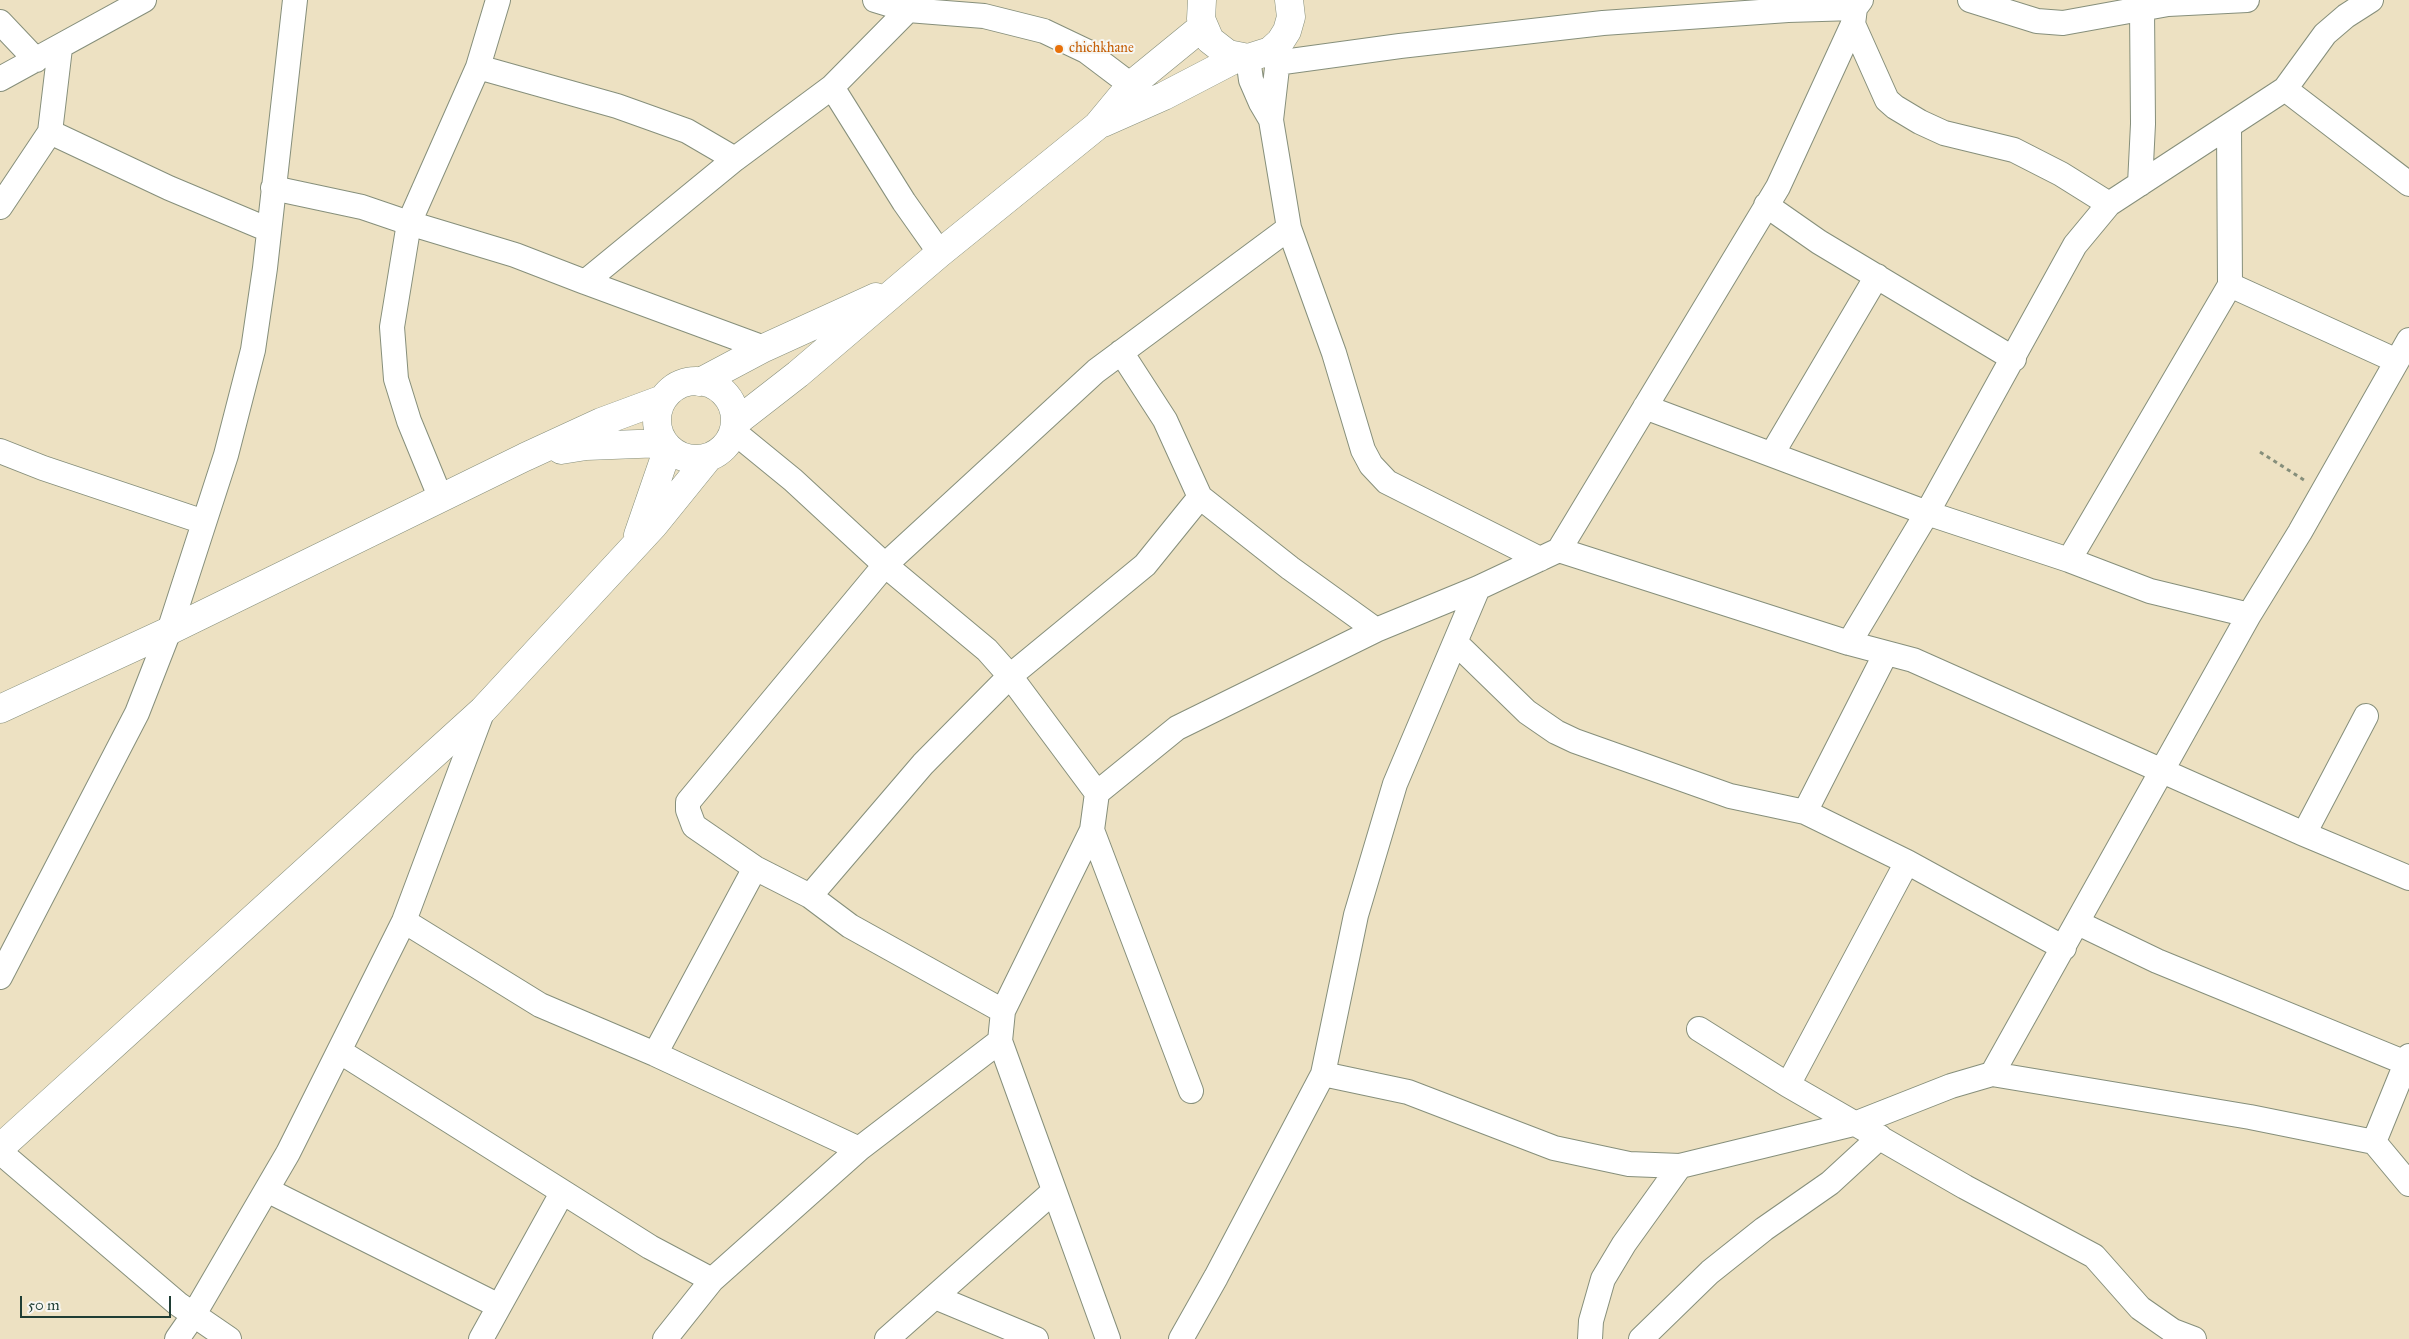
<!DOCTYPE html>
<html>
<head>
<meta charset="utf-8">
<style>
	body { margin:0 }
	#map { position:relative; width:2409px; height:1339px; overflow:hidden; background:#ede1c2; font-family:"IM FELL Great Primer",serif }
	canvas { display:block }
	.scale { position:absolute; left:20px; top:1296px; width:151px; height:22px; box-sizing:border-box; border:2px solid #1f3d34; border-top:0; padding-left:6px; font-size:15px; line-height:18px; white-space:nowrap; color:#1f3d34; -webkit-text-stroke:4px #f6f6f2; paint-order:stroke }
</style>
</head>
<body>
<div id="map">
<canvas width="2409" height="1339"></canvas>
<div class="scale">50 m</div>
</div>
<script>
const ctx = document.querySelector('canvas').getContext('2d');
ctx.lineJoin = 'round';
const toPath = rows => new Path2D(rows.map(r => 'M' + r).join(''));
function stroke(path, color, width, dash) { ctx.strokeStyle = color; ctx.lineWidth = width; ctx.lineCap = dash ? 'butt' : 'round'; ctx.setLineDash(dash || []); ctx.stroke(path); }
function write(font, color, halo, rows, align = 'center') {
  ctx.font = font + ' "IM FELL Great Primer",serif'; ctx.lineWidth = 4; ctx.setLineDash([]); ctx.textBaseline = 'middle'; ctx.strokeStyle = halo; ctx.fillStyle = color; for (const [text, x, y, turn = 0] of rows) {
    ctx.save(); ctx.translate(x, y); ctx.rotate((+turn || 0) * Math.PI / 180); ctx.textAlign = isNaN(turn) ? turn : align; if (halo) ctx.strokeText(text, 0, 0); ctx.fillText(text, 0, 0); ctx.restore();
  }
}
const path = toPath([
	[2260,452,2304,480]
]);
const minor = toPath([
	[875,0,908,10,984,16,1044,31,1086,51,1131,85],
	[1970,0,2037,21,2063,23,2168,4,2247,0],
	[1855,8,1853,24,1778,187,1559,550,1849,643,1913,660,2304,834,2409,878],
	[908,10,832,87,904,202,940,253],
	[0,22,36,60],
	[1853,24,1887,100,1895,107,1920,122,1944,133,2014,150,2061,174,2109,204],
	[1280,42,1271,120,1289,228,1334,353,1363,450,1371,465,1387,482,1540,559],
	[1248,58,1251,80,1261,103,1271,120],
	[1276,63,1400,46,1603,23,1788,10,1855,8,1861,0],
	[478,67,498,0],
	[0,79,144,0],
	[2285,89,2409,184],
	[2229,127,2230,285],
	[50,132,169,188,269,230],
	[2140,184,2143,124,2142,9],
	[273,188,362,207,409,223,478,67,617,106,687,131,735,159,832,87],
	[1766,205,1819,242,2014,359],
	[0,207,50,132,60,48],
	[585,282,764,348],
	[1121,352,1165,420,1200,497,1290,568,1376,630],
	[1645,407,1927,513,2069,560,2150,591,2249,615,1992,1074],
	[733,431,793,480,885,565,987,650,1010,676,1097,793],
	[0,451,43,468,204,522],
	[1772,454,1877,276],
	[441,499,409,421,396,379,392,327,409,223,515,255,585,282,735,159],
	[2069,560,2230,285,2397,361],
	[2249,615,2300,532,2409,340],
	[1456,643,1527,712,1556,732,1575,741,1730,796,1805,812,1907,862],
	[1849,643,1927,513,2075,245,2109,204,2285,89,2325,34,2346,16,2371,0],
	[1805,812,1886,653],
	[1092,830,1191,1091],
	[2304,834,2366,716],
	[810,896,923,764,1010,676,1145,565,1200,497],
	[404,921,540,1005,655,1054,859,1149],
	[2078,923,2157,961,2406,1063],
	[0,977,137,713,169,631,226,455,253,350,265,268,295,0],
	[1003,1011,850,926,810,896,755,868,694,826,688,810,688,802,885,565,1096,371,1289,228],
	[1699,1029,1788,1085,1965,1187,2094,1256,2140,1308,2173,1331,2194,1339],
	[339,1051,650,1247,712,1280],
	[655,1054,755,868],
	[1323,1074,1356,915,1395,784,1478,588],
	[1788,1085,1907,862,2064,948],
	[2374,1142,2409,1056],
	[0,1152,178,1304,229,1339],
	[267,1190,499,1306],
	[935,1297,1036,1339],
	[177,1339,193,1316,288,1153,404,921,483,710],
	[481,1339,562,1193],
	[665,1339,712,1280,859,1149,1000,1041],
	[887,1339,1054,1191],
	[1108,1339,1000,1041,1003,1011,1092,830,1097,793,1177,728,1376,630,1478,588,1559,550],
	[1181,1339,1216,1277,1323,1074,1408,1092,1554,1148,1629,1164,1680,1166,1857,1123,1951,1086,1992,1074,2250,1117,2374,1142,2409,1184],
	[1590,1339,1591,1321,1603,1279,1624,1244,1680,1166],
	[1641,1339,1710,1272,1764,1229,1830,1183,1880,1137]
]);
const major = toPath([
	[1202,0,1201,19,1210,40,1228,54,1248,58,1270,51,1280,42,1287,31,1291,17,1289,0],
	[1103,123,1164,96,1239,57],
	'657 420a39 39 0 1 1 78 0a39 39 0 1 1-78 0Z',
	[700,382,764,348,876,297],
	[735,423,798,374,940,253,1097,126,1131,85,1202,27],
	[561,450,586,446,664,443],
	[638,535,668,448],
	[0,709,169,631,525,457,601,422,663,399],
	[0,1148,483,710,654,525,709,457]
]);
const markers = [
	[1059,49,5,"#e8710a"]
];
const foodNames = [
	["chichkhane",1069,49]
];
stroke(minor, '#868f7b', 26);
stroke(major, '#868f7b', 29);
stroke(path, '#868f7b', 3, [4, 4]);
stroke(minor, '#fff', 24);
stroke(major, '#fff', 28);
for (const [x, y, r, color] of markers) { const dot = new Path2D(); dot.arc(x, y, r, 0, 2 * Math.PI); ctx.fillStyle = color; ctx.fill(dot); stroke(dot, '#f6f6f2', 2); }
write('14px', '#c56008', '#f6f6f2', foodNames, 'left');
</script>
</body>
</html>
